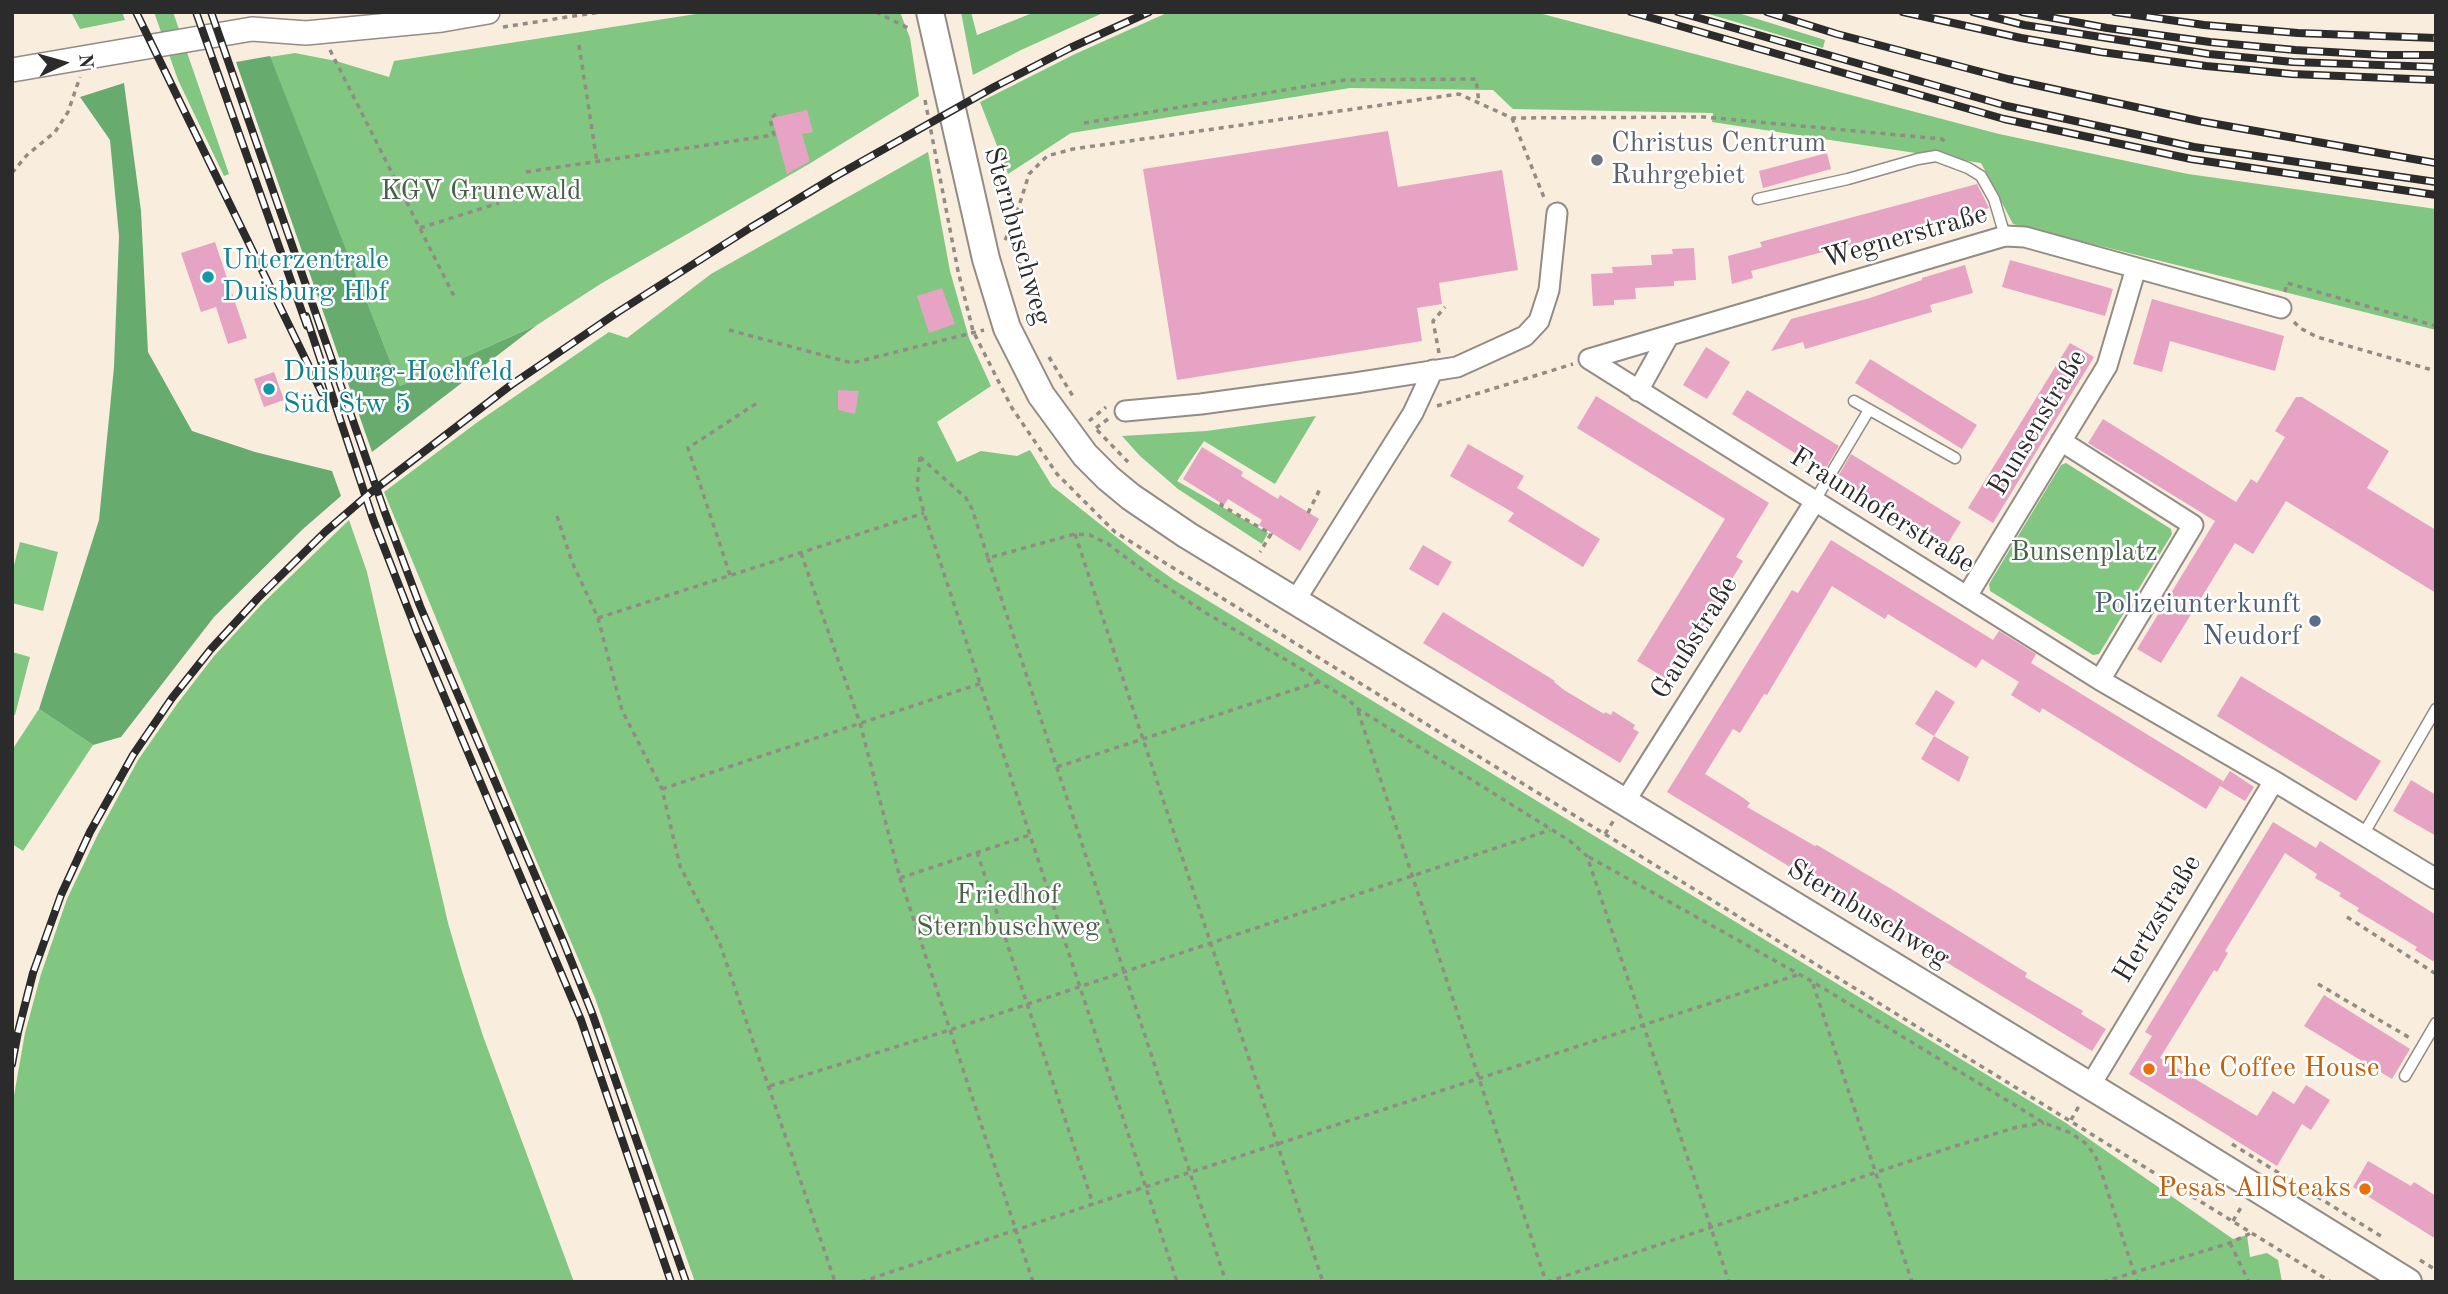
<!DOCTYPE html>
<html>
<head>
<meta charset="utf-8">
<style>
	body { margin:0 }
	#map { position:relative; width:2448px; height:1294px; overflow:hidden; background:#f9edde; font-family:"Old Standard TT",serif }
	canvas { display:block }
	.frame { position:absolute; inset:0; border:14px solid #2b2b2b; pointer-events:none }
	.north { position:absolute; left:28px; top:28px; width:70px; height:70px; -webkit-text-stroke:5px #fff; paint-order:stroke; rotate:85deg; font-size:19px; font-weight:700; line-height:28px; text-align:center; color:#2b2b2b }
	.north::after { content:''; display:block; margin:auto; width:24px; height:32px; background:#2b2b2b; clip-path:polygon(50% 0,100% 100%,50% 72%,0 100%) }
</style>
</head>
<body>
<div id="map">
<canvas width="2448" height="1294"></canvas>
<div class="frame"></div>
<div class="north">N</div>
</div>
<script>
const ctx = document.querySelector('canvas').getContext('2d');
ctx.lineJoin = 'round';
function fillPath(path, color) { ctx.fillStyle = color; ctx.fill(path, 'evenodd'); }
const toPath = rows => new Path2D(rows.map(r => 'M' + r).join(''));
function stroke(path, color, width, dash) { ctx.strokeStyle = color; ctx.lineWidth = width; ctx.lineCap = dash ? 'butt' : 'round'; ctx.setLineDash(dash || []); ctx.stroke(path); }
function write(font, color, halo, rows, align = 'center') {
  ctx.font = font + ' "Old Standard TT",serif'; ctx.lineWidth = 5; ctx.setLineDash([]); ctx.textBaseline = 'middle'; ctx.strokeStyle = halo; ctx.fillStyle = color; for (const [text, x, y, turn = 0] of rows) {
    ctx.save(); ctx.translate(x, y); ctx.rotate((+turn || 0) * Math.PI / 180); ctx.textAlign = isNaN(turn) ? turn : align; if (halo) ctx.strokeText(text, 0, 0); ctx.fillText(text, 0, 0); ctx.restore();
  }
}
const green = toPath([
	[71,12,122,12,125,20,80,29],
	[154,12,173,12,229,174,224,176,178,80],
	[709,12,900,12,910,38,919,96,809,164,602,283,537,325,400,386,270,57,295,53,336,61,389,77,394,61],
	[961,12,971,12,977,35,1035,12,1105,12,1021,50,973,75],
	[1169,12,1535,12,1999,134,2188,174,2436,209,2436,330,2013,224,1981,163,1712,122,1713,113,1513,109,1493,90,1350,88,1071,133,1008,174,980,102,1075,54],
	[1702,12,1735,12,1825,40,1823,48],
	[928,152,950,271,969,338,991,386,937,422,957,462,981,451,1017,456,1030,450,1052,486,1139,555,1174,580,2066,1123,2233,1239,2247,1235,2250,1257,2267,1253,2278,1260,2282,1282,695,1282,595,998,522,827,384,492,479,421,609,332,627,338,711,274],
	[1316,416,1275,484,1204,441,1177,481,1268,533,1262,544,1178,489,1140,456,1122,436,1206,431],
	[2066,463,2171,529,2172,534,2099,654,2093,655,1990,591,1989,584,2061,465],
	[349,520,367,572,448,923,462,971,483,1036,574,1282,12,1282,12,1107,25,1033,41,974,67,899,98,834,138,760,177,704,214,656,262,604],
	[20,542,58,552,43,611,12,603,12,573],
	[12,652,30,657,15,715,12,715],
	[39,709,93,745,23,851,12,844,12,750]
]);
const forest = toPath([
	[270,56,400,386,537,325,372,452,236,62],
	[124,83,141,211,148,352,192,431,255,452,332,471,341,496,303,529,214,617,121,737,93,745,39,709,99,520,114,367,119,236,110,140,80,97]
]);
const building = toPath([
	[807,110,813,132,802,134,810,161,787,174,772,118],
	[1388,131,1398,187,1502,170,1518,270,1439,283,1442,304,1417,308,1422,341,1177,380,1143,169],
	[1827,153,1831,169,1763,188,1759,171],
	[1977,184,1989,208,1751,271,1753,278,1732,284,1728,256,1762,247,1760,242],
	[215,242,247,338,228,344,216,307,201,312,181,253],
	[1694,248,1696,280,1674,281,1674,286,1635,288,1636,299,1614,300,1614,305,1593,306,1591,274,1613,273,1612,267,1652,265,1651,255,1673,254,1672,249],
	[2010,260,2113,289,2105,316,2002,287],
	[1965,265,1973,293,1930,305,1932,312,1805,349,1803,342,1771,351,1791,319,1870,298,1922,280,1922,278],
	[942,288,955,324,929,333,917,296],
	[2152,299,2284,336,2275,371,2170,341,2162,372,2133,364],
	[2070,343,2094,357,1993,523,1968,508],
	[1706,347,1730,362,1707,399,1683,385],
	[1870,359,1977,425,1962,449,1855,383],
	[274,372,284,400,264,407,254,379],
	[838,390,859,391,855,414,838,410],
	[1747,390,1839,446,1824,471,1732,414],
	[1596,396,1769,503,1736,557,1743,561,1670,681,1637,661,1725,519,1577,428],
	[2296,397,2302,397,2389,451,2367,488,2436,530,2436,593,2286,501,2253,554,2235,543,2161,663,2137,649,2215,521,2088,443,2103,419,2236,502,2251,479,2257,483,2285,437,2275,431],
	[1468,444,1524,476,1517,488,1600,539,1583,567,1508,521,1514,513,1450,476],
	[1202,447,1243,472,1241,476,1278,499,1280,495,1319,519,1300,551,1259,525,1262,520,1228,499,1224,505,1183,479],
	[1851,454,1961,522,1946,546,1837,478],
	[1831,540,1993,640,1999,631,2036,654,2031,663,2223,781,2221,785,2230,771,2254,787,2245,801,2220,786,2206,809,2042,708,2040,713,2011,695,2019,682,1982,659,1976,668,1901,622,1888,614,1885,619,1832,586,1767,695,1764,694,1740,733,1733,729,1705,774,1742,797,1750,803,1747,807,1815,846,1817,845,1893,890,2027,973,2025,977,2083,1011,2081,1014,2106,1029,2092,1051,1667,792,1792,590,1798,593],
	[1423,545,1452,562,1438,586,1409,569],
	[1443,612,1555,681,1554,682,1564,690,1604,714,1605,712,1611,715,1613,711,1635,725,1633,729,1639,732,1620,763,1423,643],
	[2241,676,2381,761,2356,801,2217,716],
	[1936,690,1955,702,1934,736,1915,724],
	[1934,736,1969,757,1959,782,1921,759],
	[2411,780,2436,795,2436,836,2393,811],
	[2273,822,2316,848,2320,841,2436,915,2436,963,2415,950,2417,947,2357,911,2359,908,2339,896,2341,893,2315,878,2317,874,2285,853,2225,951,2228,953,2217,972,2214,970,2160,1058,2257,1116,2273,1091,2294,1104,2306,1085,2330,1100,2311,1130,2302,1124,2277,1166,2129,1074,2152,1036,2145,1032],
	[2324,995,2410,1049,2392,1079,2304,1026],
	[2368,1161,2411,1186,2414,1182,2436,1196,2436,1239,2353,1187]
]);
const path = toPath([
	[876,12,910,29],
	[503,27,600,12],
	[579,45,597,162],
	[330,50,455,298],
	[925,100,958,271,973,331,1012,408,1057,474,1115,532,2331,1282],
	[1512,118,1545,200],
	[1084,123,1345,80,1476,79,1479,103],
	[526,172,774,135,770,119,776,114],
	[12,173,27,155,55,132,68,112,80,77],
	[420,228,499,203],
	[1005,240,1014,222,1029,174,1047,156,1073,149,1459,94,1512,118,1704,117,1942,139,1946,143],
	[2285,292,2287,283,2436,326],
	[1028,313,1035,328],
	[2294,322,2300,328,2317,337,2436,371],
	[729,330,852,363,984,330],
	[1439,353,1433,321,1445,307],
	[1049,357,1074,398],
	[1437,406,1573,364],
	[1089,421,1106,407],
	[1096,428,1108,419],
	[1097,430,1128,462],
	[920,457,966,498,972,509,988,558,1075,534,1090,535,1108,544,1156,580,1206,613,1310,674,1319,682,1348,699,1358,709,1570,841,1587,856,1729,1282],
	[920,457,917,486,924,513,1177,1282],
	[1222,503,1221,505,1271,534,1260,552],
	[1308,513,1320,489],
	[557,516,572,562,598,618,622,710,662,789,680,866,720,944,835,1282],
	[1075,534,1323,1282],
	[801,553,860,723,900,878,1033,1282],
	[988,558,1226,1282],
	[730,575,688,448,757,403],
	[598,618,924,513],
	[1358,711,1546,1282],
	[1057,767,1318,682],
	[662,789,982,683],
	[1605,834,1614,820],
	[977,852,1093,1204],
	[1589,857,1813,982,2044,1123,2071,1133,2085,1143,2095,1155,2101,1171,2137,1282],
	[900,878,1030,835],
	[2347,917,2436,974],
	[1813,984,1912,1282],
	[2318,984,2410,1038],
	[770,1086,950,1030,1550,830],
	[2071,1120,2079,1106],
	[2232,1144,2384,1238],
	[2233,1221,2243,1204],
	[2230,1243,2249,1282],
	[2420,1260,2436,1270],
	[861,1282,1093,1204,1800,974],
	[1547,1282,1946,1149,2017,1127,2044,1123],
	[2103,1282,2230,1243,2251,1233]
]);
const service = toPath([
	[1758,199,1848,179,1918,159,1936,156,1968,168,1981,176,1994,199,2005,236],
	[1854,401,1955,458],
	[1814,502,1869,410],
	[2363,835,2436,709],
	[2405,1076,2436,1023]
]);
const minor = toPath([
	[1589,359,2100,680,2274,781,2436,879],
	[1589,359,2005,236,2025,237,2281,308],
	[1638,391,1668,337],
	[1125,411,1201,404,1355,383,1457,367,1525,336,1539,321,1549,290,1557,213],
	[2061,441,2193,525,2100,680],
	[1967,596,2107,366,2136,268],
	[1295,601,1413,413,1433,370],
	[1624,803,1814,503],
	[2090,1086,2274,781]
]);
const tertiary = toPath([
	[12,70,252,29,306,33,442,20,488,12]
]);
const secondary = toPath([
	[930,12,986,259,1007,328,1041,395,1085,455,1108,478,1131,497,1187,535,2174,1137,2408,1282]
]);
const rail = toPath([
	[136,12,322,393],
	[196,12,307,326],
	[211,12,384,510,420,606,564,943,592,1013,686,1282],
	[1631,12,2004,119,2191,159,2436,195],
	[1678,12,2007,106,2194,147,2436,182],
	[1767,12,1837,34,2008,79,2199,121,2436,163],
	[1903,12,2021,38,2101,52,2206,66,2292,74,2436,80],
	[1973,12,2024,25,2209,54,2293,62,2436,67],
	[2022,12,2107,28,2210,42,2295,50,2382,55,2436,55],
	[2115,12,2204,25,2298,33,2436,38],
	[306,316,373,519,417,632,581,1020,671,1282],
	[12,1064,18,1032,33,973,61,895,90,832,133,755,172,698,211,649,258,598,325,532,370,493,511,385,618,312,750,228,836,176,994,87,1070,48,1149,12]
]);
const markers = [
	[1597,160,7,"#6b7280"],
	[208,277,7,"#0f9aa8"],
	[269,389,7,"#0f9aa8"],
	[2315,621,7,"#5c6f8a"],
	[2149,1069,7,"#e8710a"],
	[2365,1189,7,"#e8710a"]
];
const worshipNames = [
	["Christus Centrum",1611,144],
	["Ruhrgebiet",1611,176]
];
const parkNames = [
	["KGV Grunewald",481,192],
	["Bunsenplatz",2084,553],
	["Friedhof",1008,896],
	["Sternbuschweg",1008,928]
];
const streetNames = [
	["Sternbuschweg",1017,236,74],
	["Wegnerstraße",1905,237,-16],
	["Bunsenstraße",2038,423,-59],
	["Fraunhoferstraße",1882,511,32],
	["Gaußstraße",1695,638,-58],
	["Sternbuschweg",1868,914,31],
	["Hertzstraße",2158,919,-59]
];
const cultureNames = [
	["Unterzentrale",222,261],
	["Duisburg Hbf",222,293],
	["Duisburg-Hochfeld",283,373],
	["Süd Stw 5",283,405]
];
const serviceNames = [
	["Polizeiunterkunft",2301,605],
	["Neudorf",2301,637]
];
const foodNames = [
	["The Coffee House",2163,1069],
	["Pesas AllSteaks",2351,1189,"right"]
];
fillPath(green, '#81c681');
fillPath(forest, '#68ab6f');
fillPath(building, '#e6a3c3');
stroke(service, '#928c84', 13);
stroke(minor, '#928c84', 23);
stroke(tertiary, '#928c84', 26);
stroke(secondary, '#928c84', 30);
stroke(path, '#928c84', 3.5, [5, 5]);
stroke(service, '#fff', 10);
stroke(minor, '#fff', 19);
stroke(tertiary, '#fff', 23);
stroke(secondary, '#fff', 26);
stroke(rail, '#2b2b2b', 8);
stroke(rail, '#fff', 5, [16]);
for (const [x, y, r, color] of markers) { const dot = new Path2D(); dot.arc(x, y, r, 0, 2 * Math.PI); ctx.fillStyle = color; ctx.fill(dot); stroke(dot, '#fff', 2.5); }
write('28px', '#5b616d', '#fff', worshipNames, 'left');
write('28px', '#496149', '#fff', parkNames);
write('28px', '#2b2b2b', '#fff', streetNames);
write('28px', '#0d838f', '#fff', cultureNames, 'left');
write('28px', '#4e5e75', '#fff', serviceNames, 'right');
write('28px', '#c56008', '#fff', foodNames, 'left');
</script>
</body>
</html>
